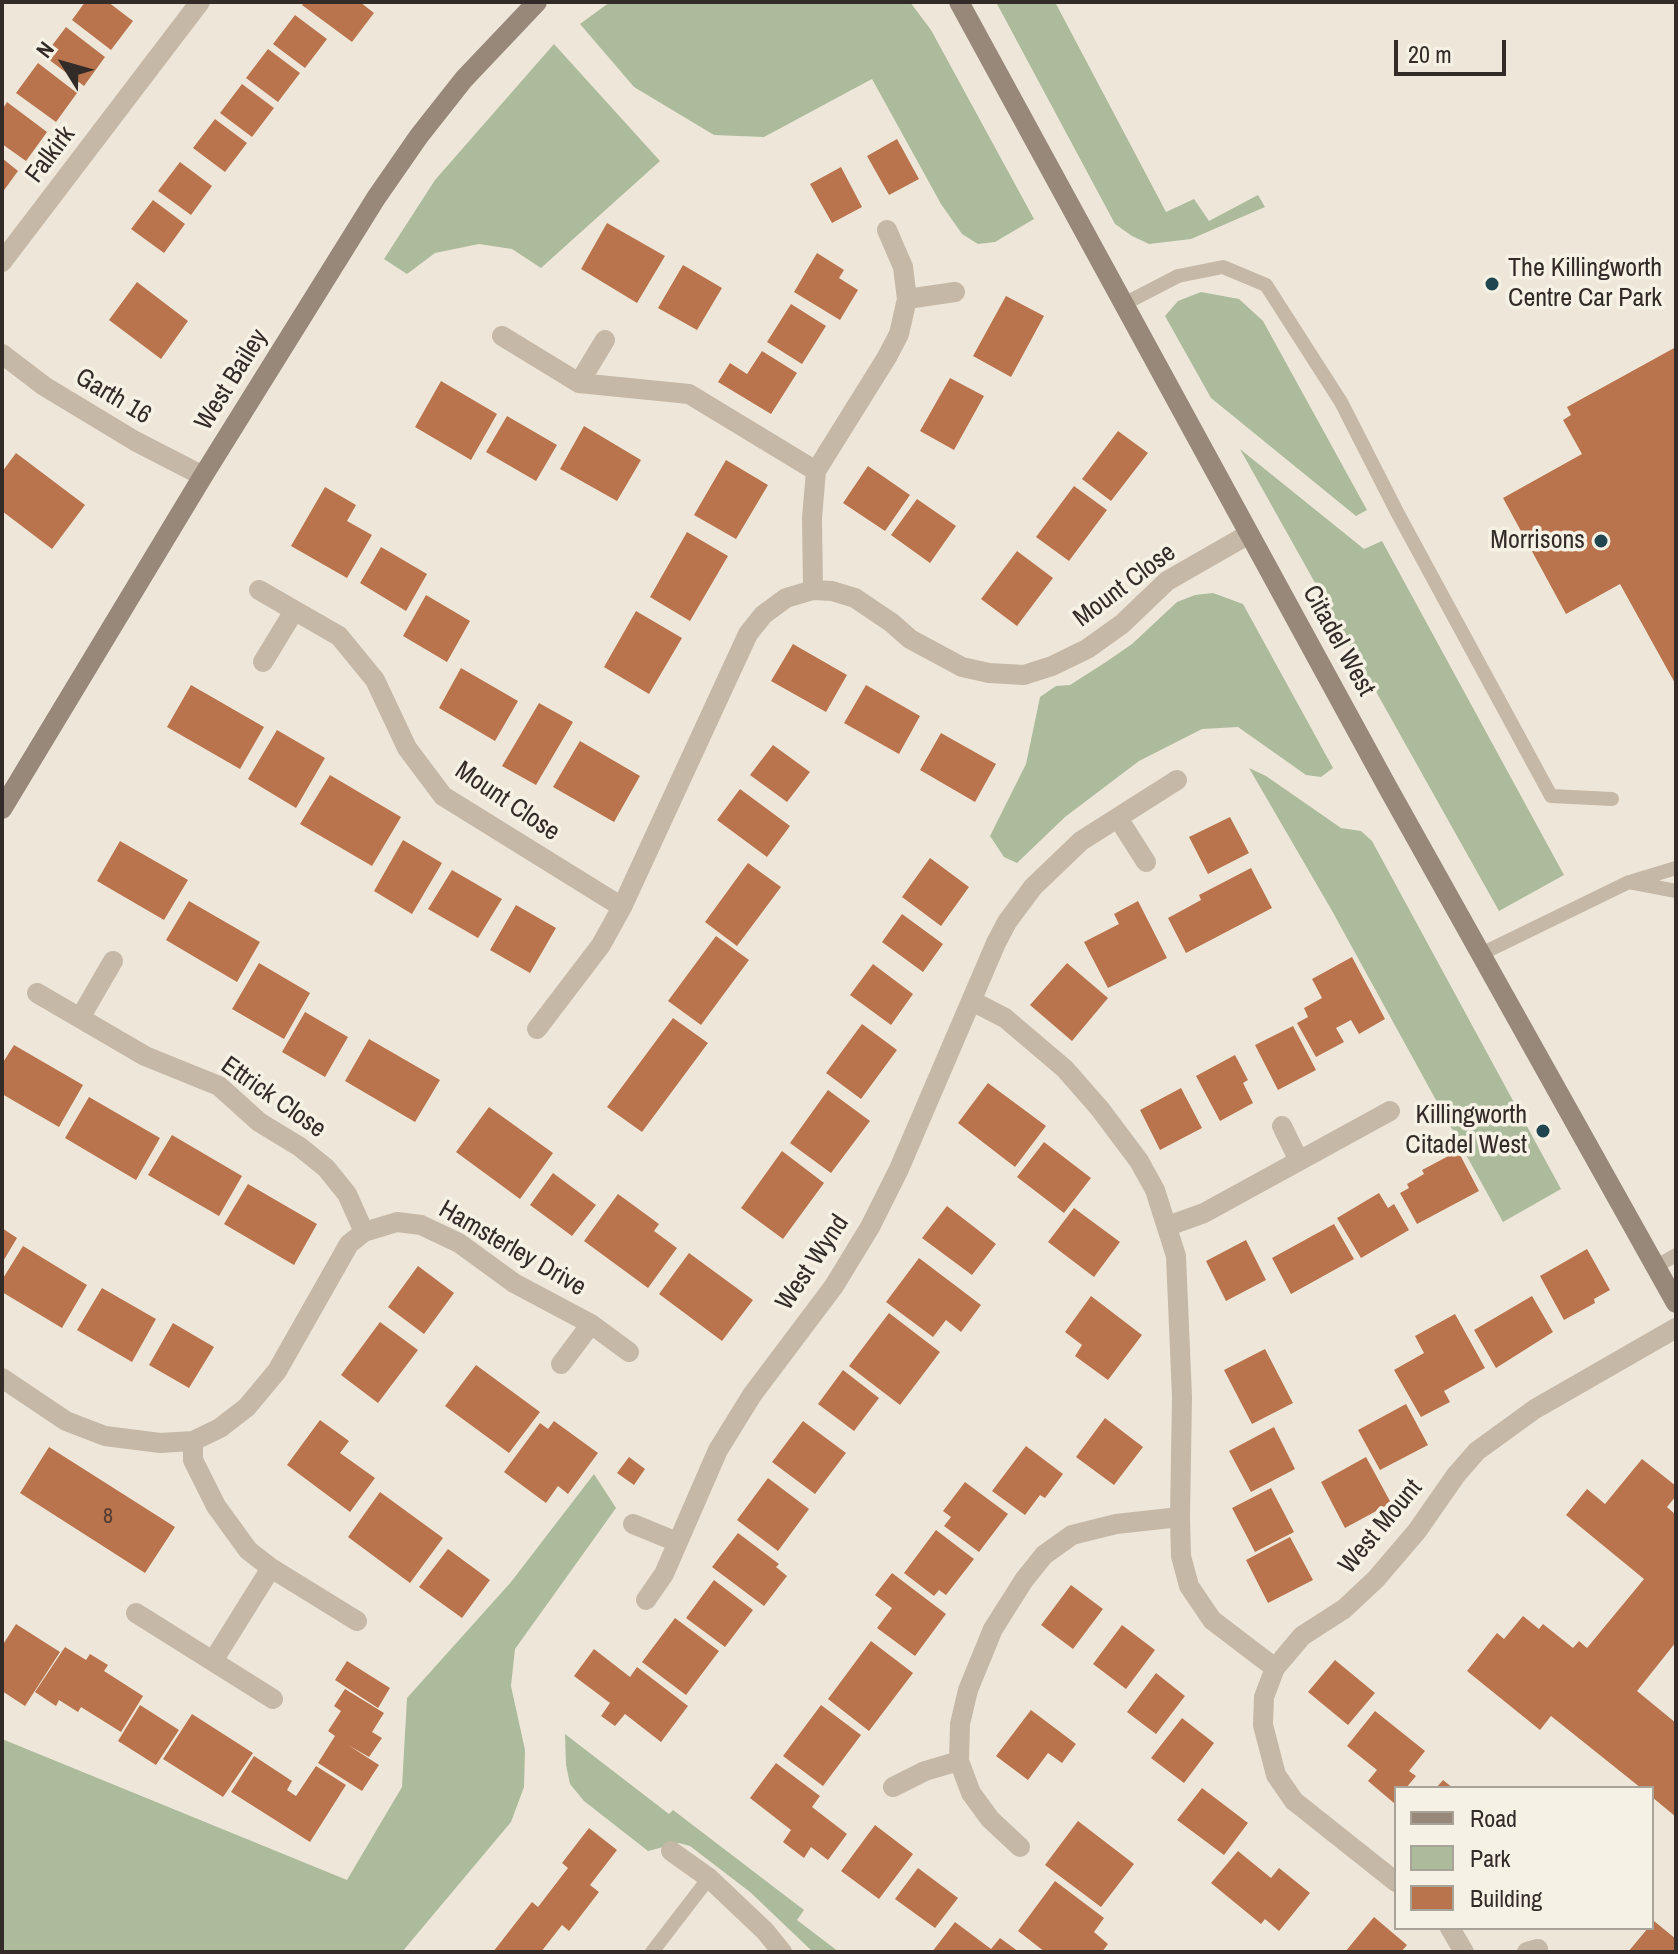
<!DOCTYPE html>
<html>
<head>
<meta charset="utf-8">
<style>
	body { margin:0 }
	#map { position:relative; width:1678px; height:1954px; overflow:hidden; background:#eee7d9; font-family:"Archivo Narrow",sans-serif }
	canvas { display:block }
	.frame { position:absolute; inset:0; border:4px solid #322b27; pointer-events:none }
	.legend { position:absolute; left:1394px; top:1786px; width:260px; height:144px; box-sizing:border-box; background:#f6f1e5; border:2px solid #a8a299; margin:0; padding:10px 14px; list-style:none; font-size:24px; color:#322b27 }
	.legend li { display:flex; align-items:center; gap:16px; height:40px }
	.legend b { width:40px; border:2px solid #a8a299 }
	.north { position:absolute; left:24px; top:24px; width:80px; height:80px; -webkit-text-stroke:6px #f6f1e5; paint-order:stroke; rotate:307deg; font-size:22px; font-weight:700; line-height:32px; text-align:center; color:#322b27 }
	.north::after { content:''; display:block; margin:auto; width:28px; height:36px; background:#322b27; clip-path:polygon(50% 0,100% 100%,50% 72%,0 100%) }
	.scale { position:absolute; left:1394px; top:40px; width:112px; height:36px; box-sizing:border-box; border:4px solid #322b27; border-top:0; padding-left:10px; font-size:24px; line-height:28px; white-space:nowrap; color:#322b27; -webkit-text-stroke:6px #f6f1e5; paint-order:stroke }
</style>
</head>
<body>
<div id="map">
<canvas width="1678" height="1954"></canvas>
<div class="frame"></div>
<ul class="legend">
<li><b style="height:10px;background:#988879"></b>Road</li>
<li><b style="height:22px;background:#acbb9b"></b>Park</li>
<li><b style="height:22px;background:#b9744d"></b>Building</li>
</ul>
<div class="north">N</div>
<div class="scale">20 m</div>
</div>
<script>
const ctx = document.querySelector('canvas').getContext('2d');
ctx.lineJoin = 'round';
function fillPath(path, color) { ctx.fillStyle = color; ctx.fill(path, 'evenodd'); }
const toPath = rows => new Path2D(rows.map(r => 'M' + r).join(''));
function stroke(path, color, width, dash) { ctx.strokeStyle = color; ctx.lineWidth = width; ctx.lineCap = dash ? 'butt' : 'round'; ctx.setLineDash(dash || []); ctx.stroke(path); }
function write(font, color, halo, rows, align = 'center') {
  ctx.font = font + ' "Archivo Narrow",sans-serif'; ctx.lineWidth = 7; ctx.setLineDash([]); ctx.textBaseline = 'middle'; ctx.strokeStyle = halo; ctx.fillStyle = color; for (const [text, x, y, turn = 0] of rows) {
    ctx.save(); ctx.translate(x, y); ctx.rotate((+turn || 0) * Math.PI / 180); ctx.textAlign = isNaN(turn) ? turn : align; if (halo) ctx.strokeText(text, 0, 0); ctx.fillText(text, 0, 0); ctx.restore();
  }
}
const green = toPath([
	[610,2,910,2,931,30,1034,219,995,242,978,244,962,234,941,204,872,79,764,137,714,135,634,87,580,24],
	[996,2,1055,2,1166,212,1194,199,1209,221,1258,195,1265,207,1191,239,1149,244,1132,236,1115,224],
	[554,44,660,161,541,268,512,249,479,244,435,253,407,274,384,259,435,180],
	[1201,292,1239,299,1263,321,1367,510,1356,516,1211,398,1165,316,1178,301],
	[1240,449,1364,549,1382,541,1564,875,1499,911],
	[1213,593,1243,604,1333,768,1321,777,1306,775,1238,727,1202,729,1139,761,1065,817,1017,863,1004,857,990,836,1026,764,1040,697,1056,686,1070,685,1106,662,1132,644,1177,602,1195,595],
	[1249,768,1266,776,1341,828,1361,831,1372,841,1561,1189,1503,1222,1331,909],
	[594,1474,616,1508,515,1649,511,1686,525,1750,524,1787,511,1822,402,1952,2,1952,2,1739,347,1880,402,1787,407,1698,511,1582],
	[565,1734,669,1814,673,1810,804,1910,797,1920,839,1952,813,1952,750,1892,690,1846,679,1843,648,1851,584,1801,570,1784,566,1765]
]);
const building = toPath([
	[85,2,108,2,133,21,111,50,72,20],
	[304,2,360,2,374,13,352,42,302,5],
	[295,15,327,39,305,68,273,44],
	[66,27,105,57,84,86,44,56],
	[268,49,300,73,278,102,246,78],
	[38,63,77,93,56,122,16,93],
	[242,84,274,108,252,137,220,113],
	[7,102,47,132,26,161,2,144,2,110],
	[215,119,247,143,225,172,193,148],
	[897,139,919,179,889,195,867,156],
	[2,158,18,171,2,193],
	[180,162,212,186,191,215,158,191],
	[841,167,862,207,832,223,810,184],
	[153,200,185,224,164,253,131,229],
	[607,223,665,256,637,303,581,269],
	[817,253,844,270,839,278,858,290,840,320,794,292],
	[683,265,722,288,697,330,658,308],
	[137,282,188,321,161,359,109,320],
	[1006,296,1044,316,1011,377,973,356],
	[791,304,826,326,802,364,767,342],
	[1676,347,1676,685,1620,584,1566,614,1503,498,1582,454,1563,420,1571,415,1567,407],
	[762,351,797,373,771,414,718,382,730,363,747,374],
	[950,378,984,396,954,450,920,431],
	[441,381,497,414,471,460,415,427],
	[507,416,557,445,536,481,486,452],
	[584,426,641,460,617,501,560,469],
	[1118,431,1148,453,1111,501,1082,479],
	[16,453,85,505,52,549,2,511,2,472],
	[726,460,768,485,736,539,694,515],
	[868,466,910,495,885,531,843,503],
	[1074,486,1107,510,1069,561,1036,537],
	[325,487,356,505,347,521,372,535,347,578,291,546],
	[917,499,956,526,930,563,891,535],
	[687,532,728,556,690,621,650,597],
	[381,547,427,574,406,611,360,583],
	[1017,551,1053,578,1017,626,981,599],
	[426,595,470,621,447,662,403,636],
	[636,611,682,638,649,694,604,667],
	[793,644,847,675,826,712,771,681],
	[461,668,518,701,495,741,439,708],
	[191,685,264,727,240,769,167,727],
	[866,685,920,716,899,754,844,723],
	[539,703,573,722,536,785,502,766],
	[277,730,325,758,296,808,248,779],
	[941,733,996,764,975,802,920,770],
	[580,741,640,776,614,822,553,787],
	[773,745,810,772,787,802,750,775],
	[330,775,401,817,372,866,300,824],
	[740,789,790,826,767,857,717,820],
	[1230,817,1249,853,1208,874,1189,837],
	[403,840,442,863,412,914,374,891],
	[120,841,188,880,164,920,97,881],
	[930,858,969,887,941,926,902,897],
	[748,863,781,887,737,946,705,922],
	[1251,868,1272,908,1186,953,1168,918,1201,900,1199,895],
	[452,870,502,899,478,938,428,909],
	[189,901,260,942,237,982,166,940],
	[1138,901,1167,958,1108,988,1084,942,1119,924,1114,914],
	[516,905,556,928,530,973,490,950],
	[902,914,943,944,923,972,882,942],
	[716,936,749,960,701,1025,668,1001],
	[1352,957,1385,1019,1359,1034,1351,1020,1336,1028,1344,1042,1316,1057,1297,1023,1308,1017,1304,1008,1322,998,1312,979],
	[259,963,310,993,284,1039,232,1009],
	[1067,963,1108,998,1072,1041,1030,1005],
	[873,964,913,994,891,1025,850,995],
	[305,1012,348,1037,325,1077,282,1052],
	[673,1018,708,1043,642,1132,607,1107],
	[862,1024,897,1050,861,1099,826,1073],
	[1293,1026,1316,1070,1278,1090,1255,1045],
	[369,1039,440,1080,415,1122,345,1081],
	[14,1045,83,1085,59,1127,2,1094,2,1064],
	[1235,1055,1248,1080,1243,1083,1253,1103,1220,1121,1196,1076],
	[988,1083,1046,1126,1015,1167,958,1123],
	[1181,1088,1202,1128,1160,1150,1140,1110],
	[828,1090,870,1121,831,1173,790,1143],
	[89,1097,160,1138,136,1180,65,1138],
	[489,1107,553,1153,520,1199,456,1152],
	[172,1135,242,1176,219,1216,148,1175],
	[1044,1142,1091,1178,1064,1213,1017,1177],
	[782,1151,824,1183,783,1239,741,1208],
	[1458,1151,1479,1191,1417,1224,1400,1193,1409,1188,1407,1184,1424,1174,1422,1170],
	[553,1173,596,1205,572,1236,530,1205],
	[248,1184,317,1224,294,1265,224,1224],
	[1379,1193,1388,1208,1394,1204,1409,1230,1361,1258,1337,1218],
	[618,1194,659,1224,654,1231,677,1248,648,1288,584,1241],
	[947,1206,996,1244,972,1275,922,1238],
	[1074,1208,1120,1242,1094,1277,1048,1242],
	[1334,1224,1354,1259,1291,1294,1272,1258],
	[2,1228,17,1238,2,1263],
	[1246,1240,1266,1280,1226,1301,1206,1261],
	[23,1246,87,1285,62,1328,2,1292,2,1280],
	[1587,1249,1610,1290,1594,1299,1595,1303,1564,1320,1540,1276],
	[689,1253,753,1300,722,1341,659,1294],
	[919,1258,981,1305,961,1332,946,1320,933,1337,886,1302],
	[418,1266,454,1293,424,1334,388,1307],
	[102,1288,156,1319,132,1362,77,1330],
	[1091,1296,1142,1335,1108,1380,1075,1356,1082,1345,1065,1332],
	[1532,1296,1553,1332,1496,1368,1474,1330],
	[889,1313,940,1352,900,1405,849,1366],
	[1455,1314,1485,1368,1444,1391,1450,1402,1421,1417,1394,1370,1424,1353,1415,1336],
	[380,1322,418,1350,378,1403,341,1375],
	[173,1323,214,1347,189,1388,149,1365],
	[1265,1349,1293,1403,1252,1424,1224,1370],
	[476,1365,540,1412,509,1453,445,1406],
	[843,1370,879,1398,854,1431,818,1404],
	[1406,1404,1428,1445,1380,1470,1358,1430],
	[1105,1418,1143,1447,1114,1485,1076,1457],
	[320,1420,349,1441,340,1453,375,1478,350,1512,287,1465],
	[554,1421,598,1453,568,1494,558,1486,546,1503,504,1472,540,1423,548,1429],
	[803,1421,846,1453,815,1494,772,1462],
	[1274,1427,1295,1469,1251,1492,1229,1451],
	[1026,1446,1063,1474,1045,1498,1040,1495,1025,1515,992,1491],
	[49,1447,175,1527,145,1573,20,1493],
	[629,1457,645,1469,634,1485,617,1473],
	[1366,1457,1391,1503,1345,1528,1321,1482],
	[1642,1459,1676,1486,1676,1496,1667,1507,1676,1515,1676,1642,1637,1691,1676,1723,1676,1817,1652,1797,1652,1788,1641,1788,1551,1716,1540,1730,1467,1671,1497,1633,1504,1639,1523,1616,1539,1629,1543,1624,1573,1648,1579,1641,1587,1648,1644,1579,1566,1515,1587,1489,1605,1504],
	[768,1478,809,1509,778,1551,737,1520],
	[965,1482,1008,1514,979,1552,944,1526,951,1517,943,1511],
	[1271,1488,1294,1532,1255,1552,1232,1508],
	[380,1492,443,1538,410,1583,348,1537],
	[936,1530,974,1559,946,1595,939,1590,934,1596,904,1573],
	[738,1533,779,1564,776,1567,787,1576,764,1606,712,1567],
	[1290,1537,1313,1580,1268,1603,1246,1560],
	[448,1549,490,1580,462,1618,419,1587],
	[892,1573,946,1614,915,1656,877,1628,892,1608,875,1595],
	[714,1580,753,1610,725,1647,686,1618],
	[1071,1585,1103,1609,1073,1649,1041,1625],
	[675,1618,719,1651,686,1695,642,1662],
	[16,1624,60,1652,25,1706,2,1691,2,1646],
	[1122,1625,1155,1650,1126,1689,1093,1664],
	[871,1641,913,1673,869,1731,828,1699],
	[65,1647,86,1660,90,1654,108,1665,104,1671,143,1696,121,1732,81,1707,78,1712,59,1700,56,1706,35,1692],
	[594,1649,630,1677,637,1667,688,1706,661,1742,625,1714,615,1726,601,1716,610,1703,574,1676],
	[1335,1660,1375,1693,1348,1725,1308,1692],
	[347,1661,390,1688,378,1708,335,1680],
	[1156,1673,1185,1696,1156,1734,1127,1712],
	[345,1689,384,1713,372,1732,382,1738,369,1757,348,1745,379,1765,362,1791,318,1763,335,1736,328,1731,341,1711,334,1706],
	[140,1705,179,1730,156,1765,118,1741],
	[821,1705,861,1735,823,1786,783,1756],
	[1031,1710,1076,1744,1062,1763,1048,1753,1028,1780,996,1756],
	[1375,1711,1425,1751,1409,1771,1416,1776,1406,1788,1396,1788,1394,1803,1368,1781,1377,1770,1347,1746],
	[192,1714,253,1753,223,1797,163,1759],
	[1182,1718,1214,1743,1184,1783,1151,1758],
	[254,1756,292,1781,287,1790,296,1796,316,1766,346,1785,310,1842,231,1792],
	[776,1763,820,1796,812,1807,847,1834,828,1860,811,1847,804,1858,783,1842,791,1830,750,1798],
	[1443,1780,1453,1788,1436,1788],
	[1202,1788,1248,1823,1224,1855,1177,1820],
	[1078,1821,1134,1864,1101,1907,1045,1865],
	[875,1825,913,1854,879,1899,841,1871],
	[589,1828,617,1850,590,1885,599,1892,569,1931,562,1925,541,1952,493,1952,532,1902,538,1907,568,1868,562,1863],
	[1238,1851,1271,1878,1279,1868,1310,1893,1279,1931,1265,1919,1261,1924,1211,1883],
	[918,1868,958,1898,935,1928,895,1899],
	[1055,1881,1104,1918,1094,1932,1108,1944,1102,1952,1045,1952,1018,1931],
	[1374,1917,1407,1945,1401,1952,1345,1952],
	[1654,1921,1676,1939,1676,1952,1628,1952,1648,1928,1652,1928],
	[955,1922,991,1949,1000,1938,1019,1952,932,1952]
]);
const lane = toPath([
	[1124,304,1178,276,1223,267,1266,285,1341,402,1397,512,1551,796,1612,799],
	[1633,881,1676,868],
	[1481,954,1629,882,1676,891],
	[1655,1267,1676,1255],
	[652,1952,709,1878]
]);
const street = toPath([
	[887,230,903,267,907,299,955,292],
	[2,262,200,2],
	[502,336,579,383,689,394,816,471],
	[2,354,44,386,135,441,203,476],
	[579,383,605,340],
	[259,590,339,636,375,680,407,748,443,796,622,907],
	[813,590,812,518,816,471,887,357,899,334,907,299],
	[263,662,294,611],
	[1118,818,1146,862],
	[37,993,145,1056,219,1086,259,1122,300,1147,326,1168,347,1194,364,1232],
	[972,1001,1005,1018,1065,1069,1100,1109,1139,1161,1155,1190,1176,1256,1182,1397,1180,1517,1181,1556,1189,1586,1212,1620,1275,1668],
	[80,1018,113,961],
	[537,1029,601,945,622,907,748,634,763,615,786,598,813,590,832,591,855,598,892,623,910,639,962,667,989,673,1024,675,1052,666,1087,649,1122,624,1167,581,1249,534],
	[1282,1126,1299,1161],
	[1168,1226,1204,1213,1390,1111],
	[561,1364,591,1324],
	[2,1378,66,1421,105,1436,160,1443,193,1441,220,1428,247,1407,277,1371,349,1244,364,1232,397,1222,421,1225,459,1243,514,1283,591,1324,629,1352],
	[193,1441,193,1460,216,1506,248,1550,271,1568,357,1621],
	[633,1524,677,1542],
	[646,1600,664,1574,718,1450,752,1395,834,1286,870,1227,899,1169,996,943,1007,922,1033,887,1081,841,1177,780],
	[136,1613,273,1699],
	[213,1661,271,1568],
	[893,1787,925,1771,959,1761],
	[1020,1847,990,1819,971,1793,959,1761,960,1724,968,1690,993,1629,1024,1580,1044,1555,1072,1535,1116,1524,1180,1517],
	[671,1851,709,1878,765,1931,782,1952],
	[1396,1882,1294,1801,1276,1775,1263,1725,1264,1697,1275,1668,1302,1636,1344,1609,1376,1579,1417,1531,1456,1475,1477,1451,1535,1409,1676,1328],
	[1450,1928,1464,1952],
	[1527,1952,1538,1949]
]);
const secondary = toPath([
	[959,2,1388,788,1676,1303],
	[2,809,203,476,376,198,419,136,464,79,537,2]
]);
const markers = [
	[1492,284,8,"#21464f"],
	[1601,541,8,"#21464f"],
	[1543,1131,8,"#21464f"]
];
const numberNames = [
	["8",108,1517]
];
const streetNames = [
	["Falkirk",51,155,-53],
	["West Bailey",232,380,-58],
	["Garth 16",113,397,31],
	["Mount Close",1125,586,-37],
	["Citadel West",1338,641,61],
	["Mount Close",507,802,34],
	["Ettrick Close",273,1098,35],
	["Hamsterley Drive",512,1249,30],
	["West Wynd",813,1263,-56],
	["West Mount",1381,1527,-50]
];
const poiNames = [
	["The Killingworth",1508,269,"left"],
	["Centre Car Park",1508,299,"left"],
	["Morrisons",1585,541],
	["Killingworth",1527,1116],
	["Citadel West",1527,1146]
];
fillPath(green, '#acbb9b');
fillPath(building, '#b9744d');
stroke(lane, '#c5b8a7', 14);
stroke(street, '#c5b8a7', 20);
stroke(secondary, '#988879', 20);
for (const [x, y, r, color] of markers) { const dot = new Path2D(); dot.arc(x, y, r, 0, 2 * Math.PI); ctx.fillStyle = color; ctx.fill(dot); stroke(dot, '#f6f1e5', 3); }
write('22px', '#543d30', null, numberNames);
write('26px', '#322b27', '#f6f1e5', streetNames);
write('26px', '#322b27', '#f6f1e5', poiNames, 'right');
</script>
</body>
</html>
